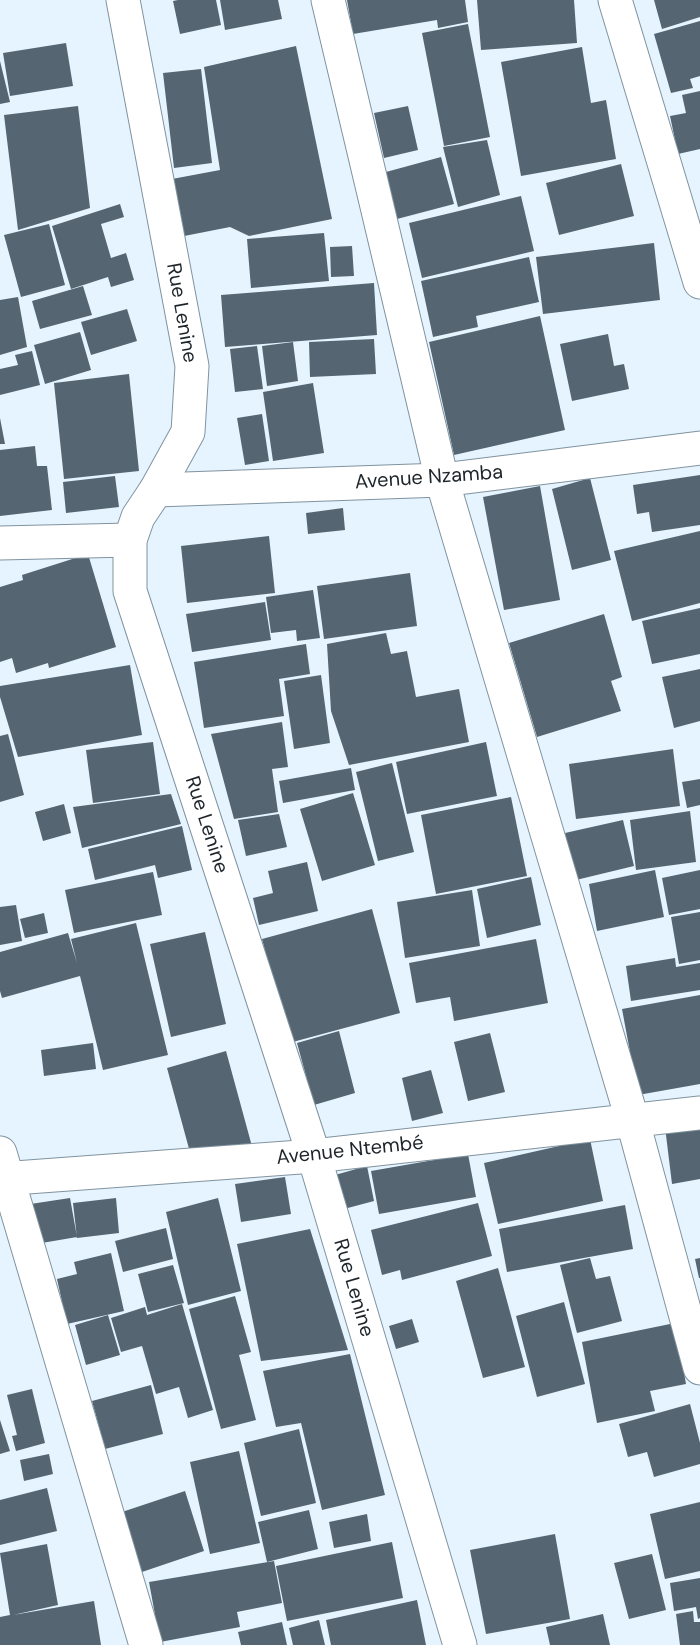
<!DOCTYPE html>
<html>
<head>
<meta charset="utf-8">
<style>
	body { margin:0 }
	canvas { display:block; background:#e5f4ff }
</style>
</head>
<body>
<canvas width="700" height="1645"></canvas>
<script>
const ctx = document.querySelector('canvas').getContext('2d');
ctx.lineJoin = 'round';
function fillPath(path, color) { ctx.fillStyle = color; ctx.fill(path, 'evenodd'); }
const toPath = rows => new Path2D(rows.map(r => 'M' + r).join(''));
function stroke(path, color, width, dash) { ctx.strokeStyle = color; ctx.lineWidth = width; ctx.lineCap = dash ? 'butt' : 'round'; ctx.setLineDash(dash || []); ctx.stroke(path); }
function write(font, color, halo, rows, align = 'center') {
  ctx.font = font + ' "DM Sans",sans-serif'; ctx.lineWidth = 6; ctx.setLineDash([]); ctx.textBaseline = 'middle'; ctx.strokeStyle = halo; ctx.fillStyle = color; for (const [text, x, y, turn = 0] of rows) {
    ctx.save(); ctx.translate(x, y); ctx.rotate((+turn || 0) * Math.PI / 180); ctx.textAlign = isNaN(turn) ? turn : align; if (halo) ctx.strokeText(text, 0, 0); ctx.fillText(text, 0, 0); ctx.restore();
  }
}
const building = toPath([
	[178,0,216,0,221,25,180,34,173,1],
	[220,0,278,0,282,19,225,30],
	[347,0,465,0,468,22,438,28,437,20,353,34],
	[477,0,574,0,577,43,481,50],
	[654,0,700,0,700,17,662,29],
	[700,21,700,76,690,79,693,88,671,93,654,34],
	[468,24,490,137,444,146,422,33],
	[66,43,73,86,10,96,3,53],
	[296,46,332,219,249,236,230,227,174,238,172,179,220,170,204,67],
	[582,47,591,103,606,100,616,159,521,176,501,62],
	[0,61,10,102,0,104],
	[201,69,212,163,174,168,163,73],
	[700,91,700,149,678,154,670,116,686,113,682,95],
	[78,106,90,208,18,230,4,115],
	[408,106,418,150,384,158,374,113],
	[487,140,500,195,458,207,443,147],
	[441,157,454,204,397,219,386,172],
	[621,164,634,216,559,235,546,183],
	[521,196,534,251,422,278,409,223],
	[120,204,124,217,101,224,111,258,126,253,134,280,111,287,108,277,71,289,52,226],
	[49,224,65,285,21,297,4,235],
	[324,233,329,281,251,288,247,239],
	[654,243,660,300,543,314,536,257],
	[352,246,354,276,331,277,330,247],
	[529,257,539,302,476,316,478,327,433,337,421,281],
	[374,283,377,335,225,347,221,295],
	[83,286,92,315,40,329,32,301],
	[18,297,27,347,0,355,0,300],
	[127,309,137,341,91,355,81,322],
	[540,316,565,430,454,455,429,342],
	[80,332,91,370,45,384,34,345],
	[608,334,614,366,624,364,629,389,572,401,560,344],
	[374,339,376,374,310,377,309,342],
	[293,342,298,381,267,386,262,346],
	[257,346,263,389,235,392,230,349],
	[32,351,40,385,0,395,0,369,18,365,15,355],
	[129,374,139,471,64,479,54,383],
	[313,383,324,453,273,461,263,392],
	[262,414,269,461,245,465,237,418],
	[0,418,5,444,0,444],
	[35,446,37,466,47,466,52,510,0,516,0,450],
	[700,475,700,525,652,532,649,512,637,514,633,485],
	[115,476,119,507,66,513,63,482],
	[590,478,611,560,572,570,552,489],
	[540,486,560,600,504,610,483,497],
	[343,508,345,530,308,534,306,513],
	[700,531,700,603,632,621,614,551],
	[269,536,275,593,187,603,181,546],
	[88,554,116,647,49,668,48,663,16,673,12,658,0,662,0,587,23,580,22,575],
	[410,573,417,626,324,639,317,586],
	[313,590,320,638,297,641,296,630,271,633,266,597],
	[265,602,271,640,192,652,186,614],
	[700,608,700,654,652,664,642,621],
	[604,614,622,677,611,681,621,711,537,737,509,643],
	[386,633,391,654,407,651,416,697,459,689,469,742,349,765,331,711,327,644],
	[306,644,310,674,279,679,284,716,204,728,194,662],
	[130,665,142,735,18,757,0,697,0,686],
	[700,669,700,721,674,728,662,677],
	[321,675,330,743,294,749,284,681],
	[282,722,288,767,272,769,278,812,234,819,211,734],
	[8,734,24,795,0,802,0,736],
	[153,742,160,794,93,803,86,750],
	[486,742,497,796,407,814,396,762],
	[673,749,680,806,576,819,569,764],
	[392,763,414,852,378,861,356,772],
	[351,768,355,790,283,803,279,781],
	[700,779,700,805,687,808,682,782],
	[353,793,375,865,322,881,300,809],
	[171,794,181,824,82,848,73,807],
	[511,797,527,876,436,894,421,815],
	[64,804,71,833,43,841,35,812],
	[690,811,696,862,636,870,630,820],
	[279,814,287,847,246,856,238,820],
	[623,820,634,866,576,880,565,833],
	[182,826,192,870,158,878,155,865,95,880,88,849],
	[307,862,318,911,259,925,253,898,273,893,268,871],
	[655,870,664,917,597,931,589,884],
	[700,870,700,909,669,915,662,878],
	[153,872,162,915,74,933,65,890],
	[531,877,541,925,487,938,477,889],
	[472,890,480,946,405,958,397,902],
	[16,905,22,941,0,945,0,907],
	[372,909,400,1013,289,1043,262,939],
	[700,912,700,960,679,964,671,917],
	[44,913,48,933,25,938,20,919],
	[136,923,168,1055,103,1070,80,976,2,998,0,991,0,952,68,933,77,963,71,939],
	[205,932,226,1024,171,1037,150,944],
	[536,939,548,1003,454,1021,450,997,416,1003,409,963],
	[675,958,676,967,700,963,700,990,631,1001,626,966],
	[700,995,700,1084,638,1095,622,1009],
	[339,1031,355,1093,314,1105,297,1043],
	[490,1033,505,1092,468,1101,454,1042],
	[93,1043,96,1069,44,1076,41,1050],
	[226,1051,253,1150,194,1167,167,1068],
	[431,1070,443,1113,412,1121,402,1078],
	[700,1123,700,1179,672,1184,665,1127],
	[590,1139,603,1201,498,1224,484,1163],
	[468,1154,476,1197,379,1214,371,1171],
	[367,1166,374,1201,344,1209,335,1175],
	[285,1177,291,1214,241,1222,235,1184],
	[70,1198,77,1237,30,1245,24,1205],
	[116,1198,119,1233,77,1238,73,1203],
	[218,1198,241,1291,188,1305,166,1212],
	[478,1203,492,1256,402,1280,400,1270,382,1275,371,1230],
	[625,1205,633,1249,507,1272,499,1229],
	[166,1228,173,1259,123,1272,115,1241],
	[310,1229,348,1350,261,1361,237,1244],
	[111,1253,124,1311,67,1324,57,1279,77,1274,74,1262],
	[590,1258,596,1279,610,1276,622,1321,577,1333,560,1265],
	[700,1258,700,1278,699,1278,695,1259],
	[173,1265,184,1303,148,1312,138,1274],
	[498,1268,525,1367,483,1378,456,1281],
	[235,1296,251,1352,239,1355,256,1420,221,1429,189,1309],
	[564,1302,585,1384,537,1397,516,1316],
	[182,1304,213,1410,188,1418,179,1387,156,1394,142,1346,121,1352,111,1318,145,1307,147,1315],
	[108,1315,120,1355,86,1365,75,1325],
	[412,1319,419,1342,396,1349,389,1326],
	[675,1323,686,1384,650,1391,655,1411,597,1423,582,1342],
	[350,1354,385,1495,322,1510,301,1423,276,1427,263,1371],
	[151,1385,163,1434,105,1449,92,1401],
	[32,1389,45,1443,16,1451,12,1436,17,1435,7,1395],
	[690,1404,700,1443,700,1464,654,1477,647,1452,628,1457,619,1424],
	[0,1420,10,1451,0,1454],
	[299,1429,316,1503,261,1516,244,1443],
	[239,1451,260,1543,210,1554,190,1462],
	[49,1454,53,1474,24,1481,20,1460],
	[47,1488,57,1531,0,1545,0,1500],
	[185,1491,204,1551,139,1573,119,1513],
	[700,1502,700,1571,665,1579,650,1514],
	[309,1510,318,1549,267,1562,258,1522],
	[367,1514,371,1541,334,1548,329,1522],
	[555,1534,570,1619,486,1634,470,1550],
	[392,1542,403,1598,287,1621,276,1566],
	[47,1544,58,1605,13,1615,94,1601,101,1645,0,1645,0,1617,10,1615,0,1553],
	[652,1554,666,1610,629,1619,614,1563],
	[274,1561,282,1603,237,1612,240,1627,160,1642,149,1582],
	[700,1578,700,1618,698,1619,696,1607,674,1611,670,1583],
	[417,1600,426,1645,331,1645,326,1620],
	[693,1611,694,1622,700,1622,700,1645,680,1645,676,1614],
	[603,1614,610,1645,550,1645,546,1627],
	[319,1620,325,1645,293,1645,289,1628],
	[282,1622,287,1645,241,1645,238,1632]
]);
const minor = toPath([
	[328,0,442,480,633,1122,700,1368],
	[615,0,700,282],
	[156,490,442,480,700,448],
	[0,543,130,540],
	[0,1153,146,1645],
	[0,1179,314,1156,700,1113]
]);
const tertiary = toPath([
	[123,0,192,366,188,432,156,490,138,517,130,540,130,591,314,1156,460,1645]
]);
const streetNames = [
	["Rue Lenine",181,313,80],
	["Avenue Nzamba",429,478,-4],
	["Rue Lenine",206,825,72],
	["Avenue Ntembé",350,1151,-6],
	["Rue Lenine",353,1288,74]
];
fillPath(building, '#556672');
stroke(minor, '#81939f', 35);
stroke(tertiary, '#81939f', 35);
stroke(minor, '#fff', 33);
stroke(tertiary, '#fff', 33);
write('20px', '#1e252a', '#fff', streetNames);
</script>
</body>
</html>
